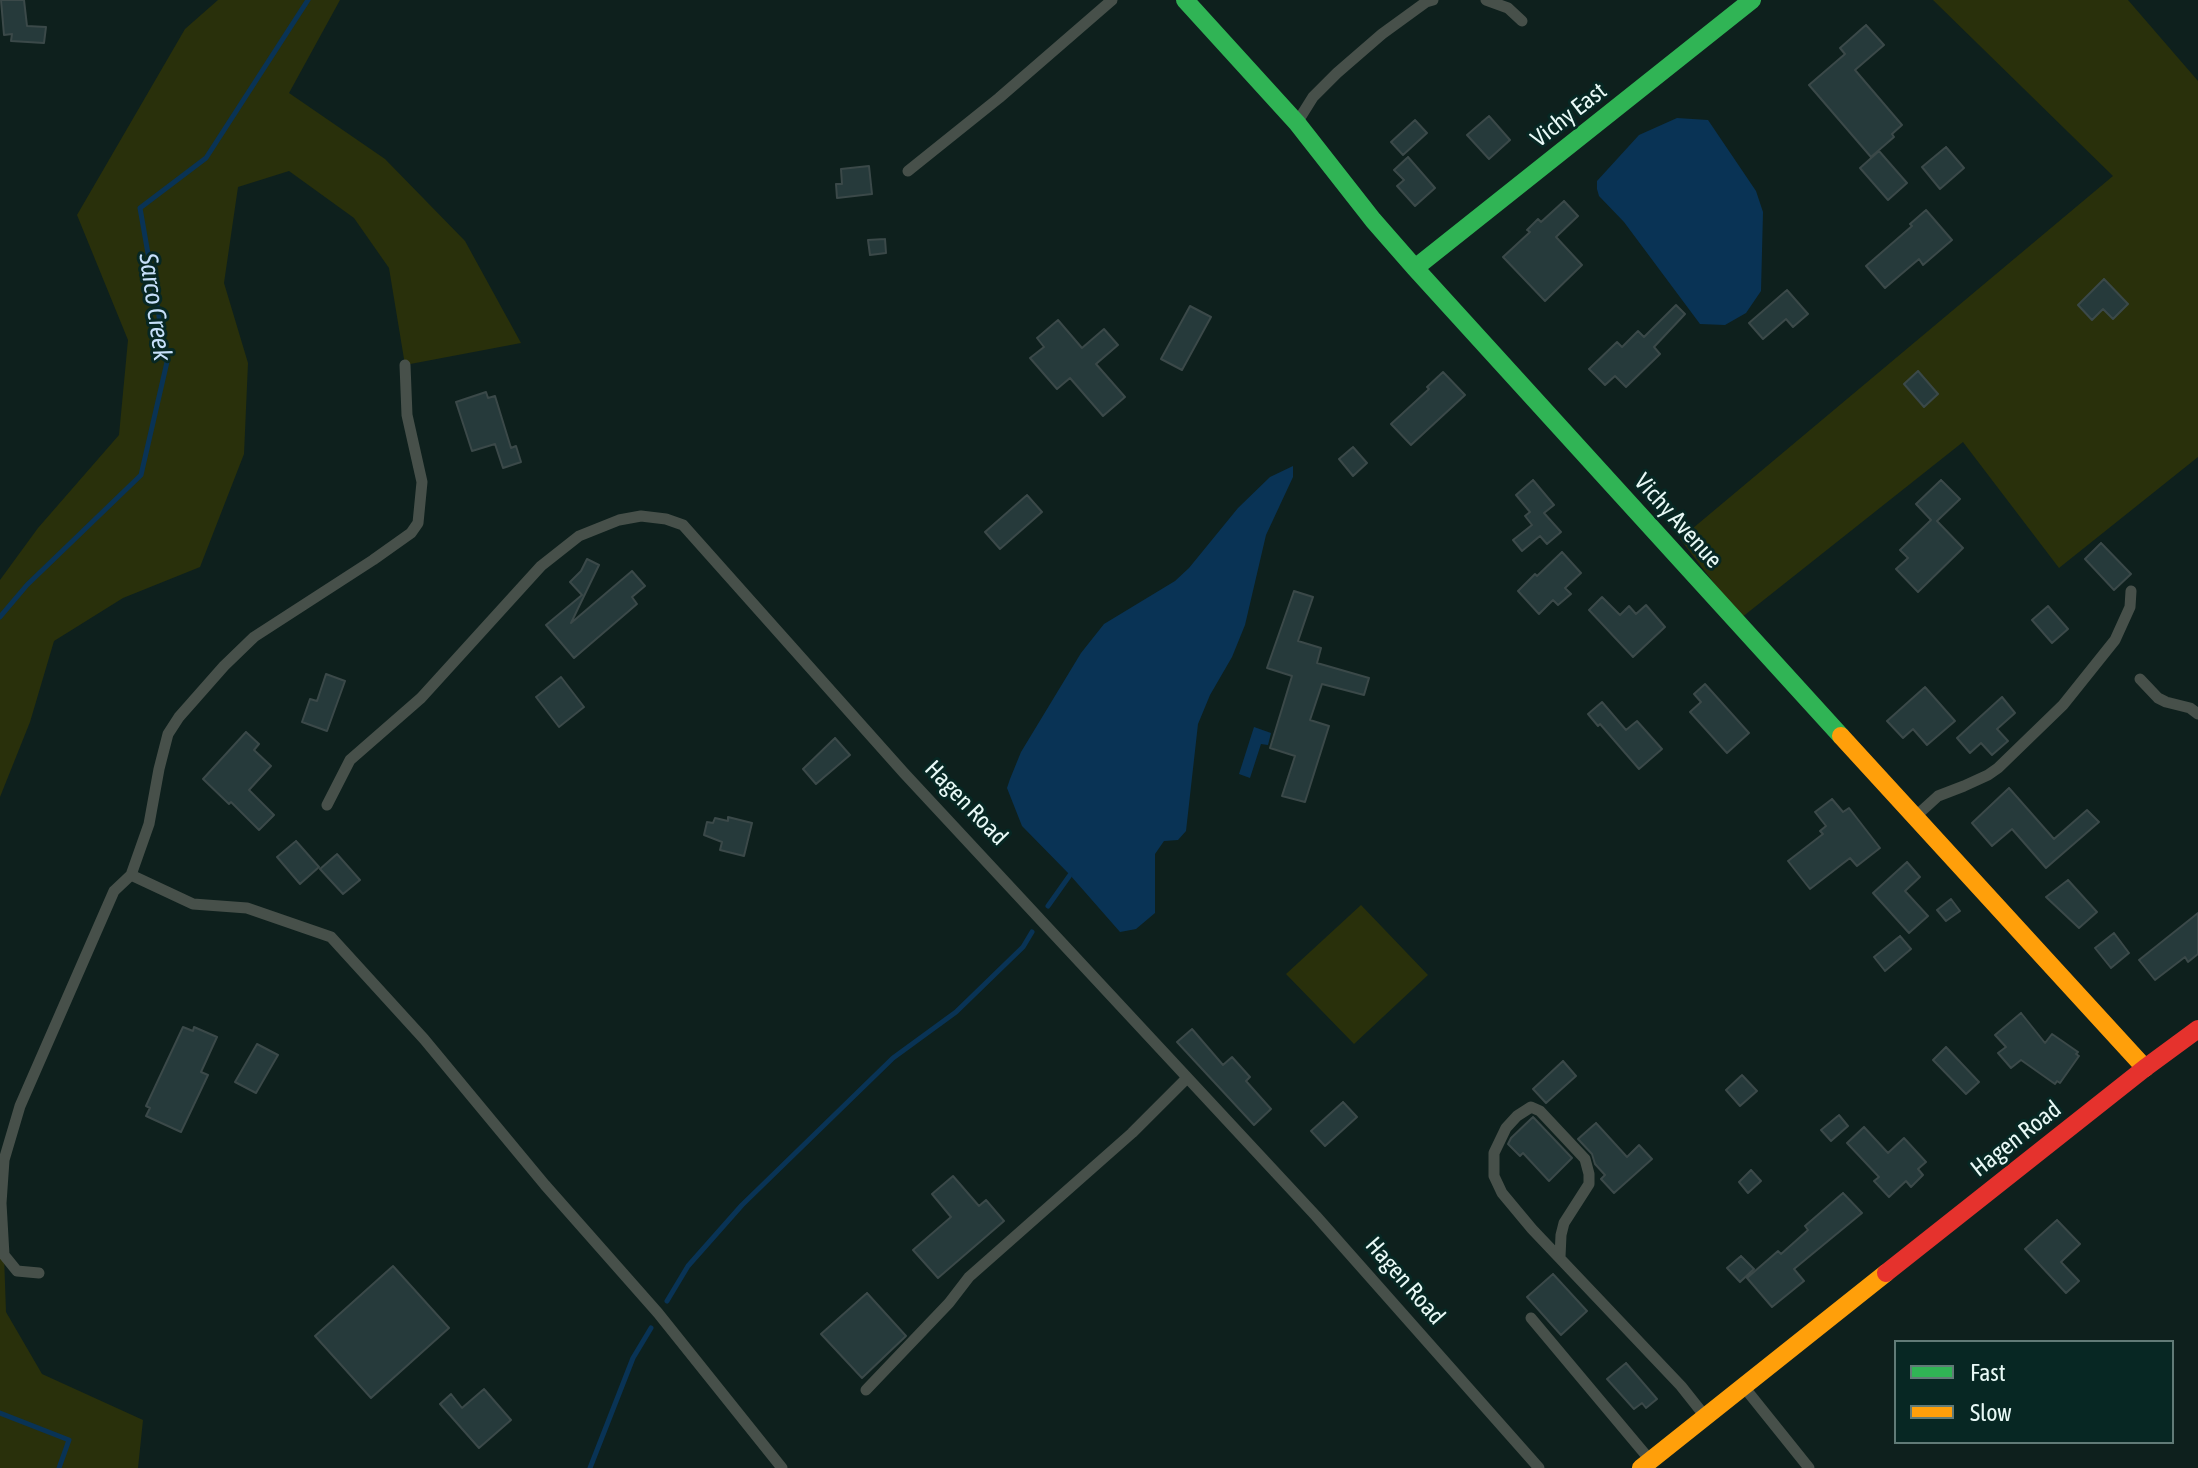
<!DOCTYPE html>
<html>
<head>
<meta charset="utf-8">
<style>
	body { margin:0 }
	#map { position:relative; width:2198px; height:1468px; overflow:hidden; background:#0e201d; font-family:"Asap Condensed",sans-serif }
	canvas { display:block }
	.legend { position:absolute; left:1894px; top:1340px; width:280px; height:104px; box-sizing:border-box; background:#072723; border:2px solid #617b77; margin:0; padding:10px 14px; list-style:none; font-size:24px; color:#e8f9f6 }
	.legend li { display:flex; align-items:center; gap:16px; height:40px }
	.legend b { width:40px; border:2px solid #617b77 }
</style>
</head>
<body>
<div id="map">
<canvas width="2198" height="1468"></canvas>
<ul class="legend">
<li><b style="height:10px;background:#30b455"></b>Fast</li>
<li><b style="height:10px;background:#ff9f0a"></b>Slow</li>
</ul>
</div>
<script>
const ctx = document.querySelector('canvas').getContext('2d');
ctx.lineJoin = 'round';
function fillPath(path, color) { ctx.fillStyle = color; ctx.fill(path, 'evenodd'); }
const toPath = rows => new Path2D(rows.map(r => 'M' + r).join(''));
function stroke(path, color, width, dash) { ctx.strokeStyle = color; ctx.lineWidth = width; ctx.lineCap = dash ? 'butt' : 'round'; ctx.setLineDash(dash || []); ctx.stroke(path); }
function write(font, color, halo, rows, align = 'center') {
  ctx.font = font + ' "Asap Condensed",sans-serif'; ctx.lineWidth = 6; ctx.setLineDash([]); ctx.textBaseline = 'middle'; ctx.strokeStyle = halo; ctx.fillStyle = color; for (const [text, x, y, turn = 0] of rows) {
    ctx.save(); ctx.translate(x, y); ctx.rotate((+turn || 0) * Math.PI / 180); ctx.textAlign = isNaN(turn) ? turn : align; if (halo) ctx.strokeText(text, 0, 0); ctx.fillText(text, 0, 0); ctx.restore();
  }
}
const green = toPath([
	[218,0,340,0,289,93,385,159,465,241,521,343,405,365,389,268,354,218,289,171,238,187,224,283,248,363,244,454,200,567,123,598,54,641,30,722,0,797,0,580,38,528,119,435,128,340,77,215,185,29],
	[1933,0,2128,0,2198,81,2198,457,2059,568,1963,442,1741,618,1680,539,2113,176],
	[1361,905,1428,975,1354,1044,1286,974],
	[0,1246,4,1255,6,1312,42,1374,143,1420,138,1468,0,1468]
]);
const water = toPath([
	[1677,118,1708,120,1756,191,1763,212,1761,291,1746,313,1725,325,1700,324,1624,222,1599,196,1597,189,1597,181,1639,135],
	[1293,466,1293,477,1266,535,1245,625,1232,657,1210,695,1198,724,1186,831,1178,840,1164,841,1155,854,1155,913,1136,929,1120,932,1070,875,1022,826,1007,788,1010,779,1021,752,1081,653,1104,624,1175,581,1189,568,1238,508,1270,477],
	[1254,727,1271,733,1268,745,1261,744,1250,778,1239,774]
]);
const stream = toPath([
	[0,617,27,585,141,475,167,362,140,208,206,158,308,0],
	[1048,906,1070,875],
	[667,1301,688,1266,742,1205,893,1058,956,1012,1023,947,1032,932],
	[0,1413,69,1440,59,1468],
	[590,1468,633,1358,651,1328]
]);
const building = toPath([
	[1,0,24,0,27,26,46,27,44,43,11,41,12,34,4,35,1,0],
	[1866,25,1884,45,1855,70,1902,125,1892,134,1894,137,1871,157,1809,85,1845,54,1840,48,1866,25],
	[1489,116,1510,140,1489,159,1467,135,1489,116],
	[1415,120,1427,133,1403,155,1391,142,1415,120],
	[1946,147,1964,168,1940,189,1922,167,1946,147],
	[1879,151,1907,183,1888,200,1860,168,1879,151],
	[1408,157,1435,188,1415,206,1397,186,1404,180,1394,170,1408,157],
	[869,166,872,194,837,198,836,184,842,184,841,169,869,166],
	[1564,201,1578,216,1556,237,1582,265,1545,301,1503,257,1530,232,1527,230,1538,219,1541,222,1564,201],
	[1926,210,1952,240,1923,265,1919,259,1885,288,1866,266,1912,226,1910,224,1926,210],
	[885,239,886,253,870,255,868,240,885,239],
	[2104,279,2128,304,2113,319,2103,309,2092,320,2078,305,2104,279],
	[1787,290,1808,314,1793,327,1786,319,1763,339,1749,323,1787,290],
	[1676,305,1685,314,1654,347,1660,354,1626,387,1615,376,1605,385,1589,369,1617,342,1622,347,1638,331,1644,337,1676,305],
	[1190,306,1211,317,1182,370,1161,359,1190,306],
	[1058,320,1082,348,1104,329,1118,345,1096,364,1125,397,1103,416,1070,378,1057,389,1030,358,1044,347,1037,338,1058,320],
	[1918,371,1938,394,1924,407,1904,384,1918,371],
	[1443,372,1465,395,1411,445,1391,424,1429,389,1427,387,1443,372],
	[486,392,488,398,495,396,511,448,516,446,521,462,503,468,495,444,472,451,456,402,486,392],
	[1353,447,1367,463,1353,476,1339,459,1353,447],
	[1533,480,1554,505,1544,513,1561,532,1547,544,1540,536,1522,551,1513,540,1532,525,1525,516,1530,512,1516,495,1533,480],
	[1941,480,1960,499,1937,521,1963,548,1918,592,1896,569,1908,558,1900,550,1931,520,1916,504,1941,480],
	[1027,495,1042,512,1000,549,985,532,1027,495],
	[2101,543,2131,574,2114,590,2085,559,2101,543],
	[1562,552,1581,573,1565,588,1571,594,1558,605,1553,600,1539,614,1518,591,1535,574,1537,576,1562,552],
	[587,559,599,565,571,623,632,571,645,586,632,597,637,604,574,658,546,625,582,595,570,582,581,571,587,559],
	[1294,591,1313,597,1298,641,1321,648,1317,663,1369,678,1364,695,1322,684,1310,720,1329,726,1305,802,1282,796,1295,756,1270,748,1292,676,1267,668,1294,591],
	[1602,597,1620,615,1629,606,1636,614,1646,605,1665,627,1633,657,1589,610,1602,597],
	[2048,606,2068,629,2052,643,2032,620,2048,606],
	[326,674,345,681,327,731,302,722,310,699,317,701,326,674],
	[561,677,584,707,559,727,536,697,561,677],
	[1705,684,1749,733,1727,753,1690,712,1701,702,1694,694,1705,684],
	[1925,687,1955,721,1927,745,1913,729,1903,738,1887,721,1925,687],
	[2002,697,2015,713,1997,729,2008,741,1992,755,1981,743,1970,753,1957,738,2002,697],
	[1602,702,1626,730,1637,721,1662,749,1639,769,1600,724,1598,726,1588,714,1602,702],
	[246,732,259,744,254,750,271,766,249,790,274,815,259,830,231,802,229,804,203,779,246,732],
	[835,738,850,755,816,784,803,769,835,738],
	[2009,788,2054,839,2087,810,2099,822,2046,868,2012,829,1992,846,1972,823,2009,788],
	[1832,799,1843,812,1849,808,1880,848,1857,866,1850,858,1810,889,1788,861,1823,834,1820,831,1826,826,1815,812,1832,799],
	[728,817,752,823,744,856,720,850,722,842,704,835,707,822,713,823,715,818,728,821,728,817],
	[296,841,319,867,300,884,277,857,296,841],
	[337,854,360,880,343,894,320,869,337,854],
	[1907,862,1920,877,1905,891,1928,916,1909,933,1873,893,1907,862],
	[2068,880,2097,912,2079,928,2046,897,2068,880],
	[1951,899,1960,911,1946,921,1937,910,1951,899],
	[2198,913,2198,954,2188,962,2185,957,2155,980,2139,960,2198,913],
	[2114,933,2129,953,2111,968,2095,948,2114,933],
	[1900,936,1911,949,1885,971,1874,957,1900,936],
	[2021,1013,2045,1043,2052,1034,2078,1052,2076,1054,2079,1056,2060,1083,2057,1081,2055,1084,2021,1060,2011,1068,1998,1053,2006,1047,1995,1035,2021,1013],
	[183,1027,193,1031,194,1027,217,1037,201,1072,208,1075,181,1132,146,1116,150,1108,146,1106,183,1027],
	[1192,1029,1223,1065,1232,1057,1250,1077,1246,1081,1271,1109,1254,1125,1177,1042,1192,1029],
	[257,1044,278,1055,256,1093,235,1082,257,1044],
	[1946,1047,1979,1082,1966,1094,1933,1060,1946,1047],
	[1563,1061,1576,1076,1546,1103,1533,1089,1563,1061],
	[1742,1075,1757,1091,1740,1106,1726,1090,1742,1075],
	[1343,1102,1357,1117,1325,1146,1311,1131,1343,1102],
	[1839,1115,1848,1126,1831,1141,1821,1130,1839,1115],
	[1533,1117,1572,1158,1549,1181,1523,1153,1520,1156,1508,1144,1511,1138,1533,1117],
	[1596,1123,1627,1157,1639,1145,1652,1159,1614,1193,1601,1179,1605,1175,1595,1164,1592,1154,1578,1139,1596,1123],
	[1864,1127,1888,1153,1904,1138,1926,1162,1918,1169,1923,1175,1911,1187,1906,1181,1889,1197,1874,1181,1879,1177,1847,1143,1864,1127],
	[1751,1170,1761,1181,1748,1193,1739,1182,1751,1170],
	[953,1176,979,1206,986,1200,1004,1221,938,1278,913,1250,951,1217,932,1194,953,1176],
	[1843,1193,1862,1213,1794,1269,1804,1281,1772,1307,1747,1278,1778,1251,1781,1254,1808,1230,1805,1226,1843,1193],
	[2057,1220,2080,1244,2061,1262,2079,1281,2066,1293,2025,1249,2057,1220],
	[1741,1256,1754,1269,1740,1282,1727,1268,1741,1256],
	[393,1266,449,1328,371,1398,315,1336,393,1266],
	[1553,1274,1587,1311,1561,1335,1527,1297,1553,1274],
	[867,1293,906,1336,862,1378,821,1334,867,1293],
	[1626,1363,1657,1399,1646,1408,1642,1403,1634,1409,1607,1379,1626,1363],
	[484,1389,511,1420,479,1448,440,1404,451,1394,462,1408,484,1389]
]);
const lane = toPath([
	[1486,0,1508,8,1522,21],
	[1298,121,1313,97,1337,73,1382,34,1426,2,1433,0],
	[908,171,999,98,1112,0],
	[2140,679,2158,698,2166,702,2190,708,2198,714],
	[327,805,350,760,421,698,541,566,579,536,619,520,641,516,666,519,683,525,904,773,1316,1216,1539,1468],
	[1915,817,1938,796,1964,786,1988,775,1998,768,2063,705,2115,640,2130,607,2131,591],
	[131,875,149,824,159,769,168,734,179,717,224,666,254,637,373,560,411,533,418,523,422,482,407,415,405,365],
	[1560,1257,1561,1235,1564,1223,1589,1184,1589,1174,1585,1159,1540,1111,1531,1107,1517,1116,1506,1128,1494,1153,1494,1176,1502,1193,1532,1229,1681,1386,1704,1415],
	[39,1273,17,1271,4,1255,1,1203,4,1160,20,1106,114,891,131,875,193,904,247,908,331,937,424,1039,545,1185,658,1313,782,1468],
	[1531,1318,1650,1460],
	[1744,1387,1809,1468],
	[866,1390,949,1303,969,1277,1132,1133,1187,1078]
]);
const fast = toPath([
	[1185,0,1297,123,1373,220,1415,268,1841,736],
	[1415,268,1752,0]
]);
const slow = toPath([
	[1841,736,2145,1068],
	[1641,1468,1886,1273]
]);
const jam = toPath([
	[1886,1273,2145,1068,2198,1029]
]);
const streetNames = [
	["Vichy East",1569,115,-38],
	["Vichy Avenue",1678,521,48],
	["Hagen Road",966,803,46],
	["Hagen Road",2016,1139,-38],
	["Hagen Road",1405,1281,49]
];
const waterNames = [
	["Sarco Creek",155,307,82]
];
fillPath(green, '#29300b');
fillPath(water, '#093355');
stroke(stream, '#093355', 5);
fillPath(building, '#263a3b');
stroke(building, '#3b4949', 2);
stroke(lane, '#47504a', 11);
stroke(fast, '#30b455', 18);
stroke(slow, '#ff9f0a', 18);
stroke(jam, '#e5322d', 18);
write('24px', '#e8f9f6', '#072723', streetNames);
write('italic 26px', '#c6dff9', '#072723', waterNames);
</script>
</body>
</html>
